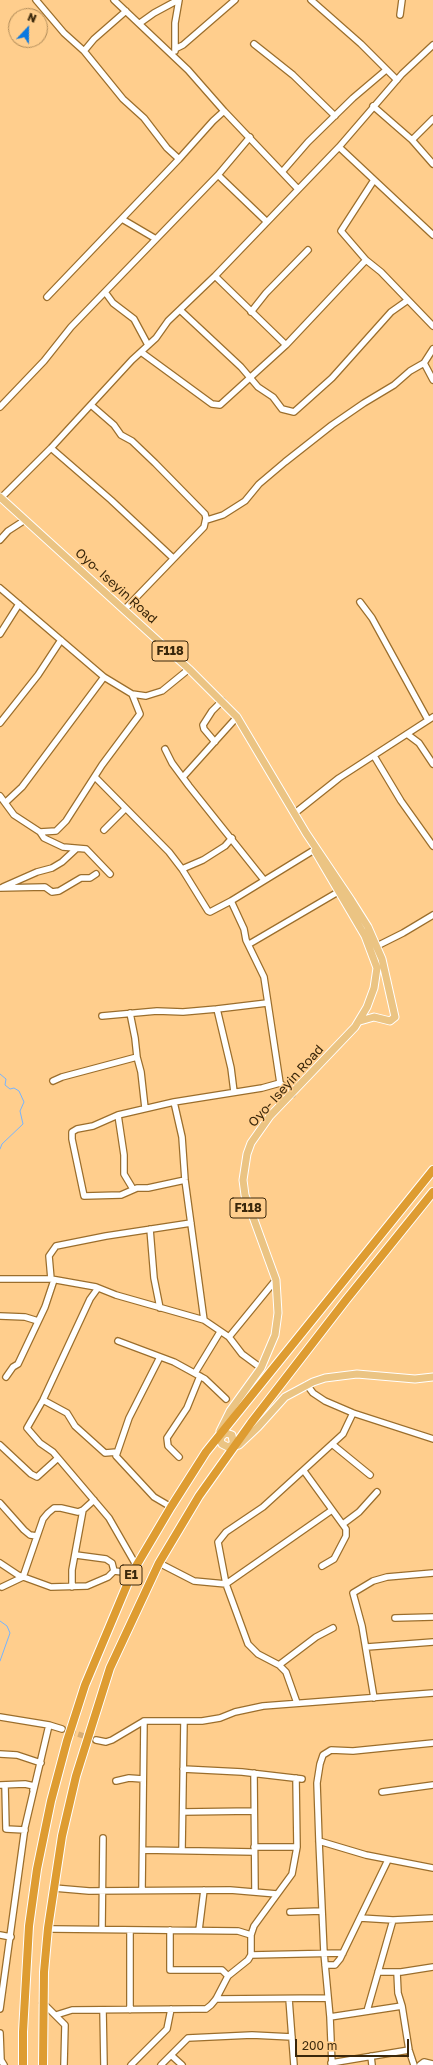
<!DOCTYPE html>
<html>
<head>
<meta charset="utf-8">
<style>
	body { margin:0 }
	#map { position:relative; width:433px; height:2065px; overflow:hidden; background:#ffce8d; font-family:"Golos Text",sans-serif }
	canvas { display:block }
	.north { position:absolute; left:8px; top:8px; width:40px; height:40px; box-sizing:border-box; background:#ffce8d; border:1px solid #b08b59; border-radius:50%; rotate:22deg; font-size:11px; font-weight:700; line-height:16px; text-align:center; color:#3a270b }
	.north::after { content:''; display:block; margin:auto; width:14px; height:18px; background:#0a78e0; clip-path:polygon(50% 0,100% 100%,50% 72%,0 100%) }
	.scale { position:absolute; left:295px; top:2039px; width:114px; height:18px; box-sizing:border-box; border:2px solid #3a270b; border-top:0; padding-left:5px; font-size:12px; line-height:14px; white-space:nowrap; color:#3a270b; -webkit-text-stroke:3px #ffce8d; paint-order:stroke }
</style>
</head>
<body>
<div id="map">
<canvas width="433" height="2065"></canvas>
<div class="north">N</div>
<div class="scale">200 m</div>
</div>
<script>
const ctx = document.querySelector('canvas').getContext('2d');
ctx.lineJoin = 'round';
const toPath = rows => new Path2D(rows.map(r => 'M' + r).join(''));
function stroke(path, color, width, dash) { ctx.strokeStyle = color; ctx.lineWidth = width; ctx.lineCap = dash ? 'butt' : 'round'; ctx.setLineDash(dash || []); ctx.stroke(path); }
function write(font, color, halo, rows, align = 'center') {
  ctx.font = font + ' "Golos Text",sans-serif'; ctx.lineWidth = 3; ctx.setLineDash([]); ctx.textBaseline = 'middle'; ctx.strokeStyle = halo; ctx.fillStyle = color; for (const [text, x, y, turn = 0] of rows) {
    ctx.save(); ctx.translate(x, y); ctx.rotate((+turn || 0) * Math.PI / 180); ctx.textAlign = isNaN(turn) ? turn : align; if (halo) ctx.strokeText(text, 0, 0); ctx.fillText(text, 0, 0); ctx.restore();
  }
}
const stream = toPath([
	[0,1074,6,1079,5,1085,10,1089,14,1088,19,1091,24,1102,20,1111,23,1124,2,1144,0,1149],
	[0,1621,7,1626,10,1633,0,1661]
]);
const minorTunnel = toPath([
	[62,1729,96,1740]
]);
const minor = toPath([
	[36,0,64,33,84,51,123,99,144,118,167,148,179,159],
	[114,0,188,70,224,111,297,188],
	[311,0,361,44,397,80],
	[400,15,402,0],
	[140,23,154,13,178,0],
	[254,44,293,75,335,116],
	[175,49,183,45,235,0],
	[84,51,94,39,126,11],
	[175,51,175,23,179,0],
	[373,106,412,140,433,164],
	[412,140,433,119],
	[339,147,433,235],
	[282,172,308,142,353,98,386,70],
	[218,175,266,221],
	[374,180,341,231,366,260,381,272,433,326],
	[122,219,156,239],
	[215,276,286,345],
	[105,292,113,303,134,319,148,345],
	[47,297,179,159,213,121,224,111],
	[180,310,241,367,258,387,273,397,282,409,294,412,332,378,391,312,408,300],
	[251,312,266,293,308,250],
	[141,352,212,404,220,405,286,345,366,260],
	[424,363,433,380],
	[91,405,114,425,121,435,132,441,155,463,205,514,206,518,204,527,125,609],
	[0,407,44,361,71,327,218,175,250,137],
	[51,448,111,500,173,558],
	[1,498,51,448,132,360,156,338,168,321,215,276,339,147,402,74,433,45],
	[207,520,223,515,245,501,259,484,285,462,332,425,364,403,394,385,410,371,424,363,433,349],
	[0,540,8,531,25,520],
	[0,588,104,677,132,694,146,696,162,691,189,669],
	[360,602,372,618,428,720],
	[0,634,19,604],
	[0,723,38,675,61,640],
	[407,734,419,743,433,764],
	[215,742,204,729,203,725,212,711,222,701],
	[165,749,172,763,189,786,264,880],
	[374,756,401,801,433,846],
	[95,777,169,852,182,869,208,911,210,912,231,901,314,850],
	[183,777,237,717],
	[0,796,14,815,40,832,44,838,63,847,86,849,110,874],
	[6,802,22,787,104,677],
	[295,813,339,778,433,717],
	[104,830,125,809],
	[40,832,56,831,66,821,102,765,140,714,132,694],
	[182,869,203,860,225,846,232,838],
	[3,887,37,872,52,868,62,862,76,849],
	[0,888,45,887,52,892,59,891,81,878,90,878,96,874],
	[231,901,244,929,246,940,264,977,280,1083],
	[251,943,338,892],
	[377,946,403,933,433,915],
	[217,1009,231,1068,234,1092],
	[130,1013,135,1038,137,1057,141,1072,145,1108],
	[102,1016,157,1011,183,1012,217,1009,267,1003],
	[53,1081,62,1077,137,1057],
	[174,1102,182,1137,185,1180,204,1320],
	[118,1115,124,1155,124,1174,133,1189],
	[185,1180,148,1188,137,1188,121,1195,84,1196,72,1139,72,1132,77,1129,93,1126,118,1115,174,1102,262,1088,280,1083,292,1094],
	[150,1229,154,1278,160,1308],
	[0,1279,51,1279,96,1287,116,1295,204,1320,229,1337,242,1354,261,1368],
	[51,1279,49,1256,56,1246,106,1236,191,1223],
	[98,1288,90,1299,43,1400,27,1428,40,1443,53,1452,109,1518,136,1565],
	[0,1316,25,1317,38,1321],
	[229,1337,274,1282],
	[118,1341,174,1362,205,1379,226,1399],
	[160,1357,129,1418,116,1456,154,1497,171,1507],
	[195,1373,220,1332],
	[6,1377,13,1367,18,1364,45,1307,54,1280],
	[307,1385,313,1393,325,1401,353,1413,433,1439],
	[43,1400,67,1413,75,1426,105,1453,117,1452],
	[332,1444,370,1475],
	[0,1445,31,1474,37,1477,58,1458],
	[179,1457,168,1446,167,1438,187,1408,200,1376],
	[304,1471,346,1529,346,1536,334,1559,322,1566],
	[0,1503,24,1530,30,1535,37,1536],
	[343,1524,359,1512,377,1492],
	[76,1555,106,1559,112,1563,114,1571],
	[0,1563,18,1575,51,1587,87,1586,108,1577,114,1571,132,1573],
	[159,1563,194,1581,226,1584,332,1510],
	[2,1587,23,1577,43,1519,48,1513,54,1508,61,1508,78,1512,83,1510,94,1500],
	[72,1587,72,1570,83,1510],
	[395,1618,433,1617],
	[367,1647,433,1642],
	[279,1665,316,1637,333,1628],
	[374,1698,362,1626,353,1593,373,1581,387,1577,433,1573],
	[297,1703,286,1672,279,1665,258,1654,248,1644,226,1584,218,1542,226,1532,263,1507,343,1434,353,1413],
	[0,1717,49,1725,62,1729],
	[96,1740,106,1742,112,1740,144,1721,202,1721,220,1718,235,1712,263,1706,433,1693],
	[0,1754,17,1755,41,1763],
	[183,1769,242,1772,302,1779],
	[254,1773,255,1891],
	[116,1781,129,1778,143,1779],
	[0,1785,25,1784,34,1786,33,1790],
	[5,1785,6,1829,25,1830],
	[382,1792,433,1785],
	[183,1812,254,1811],
	[319,1841,366,1855,433,1868],
	[254,1847,297,1847],
	[143,1850,254,1852],
	[182,1850,184,1721],
	[54,1888,89,1891,230,1890,277,1894],
	[142,1890,144,1721],
	[290,1912,322,1911],
	[360,1918,393,1920,433,1918],
	[53,1929,238,1931,251,1935],
	[102,1929,103,1838],
	[170,1930,170,1970,222,1970,228,1976],
	[199,1930,204,1890],
	[130,1931,130,2010],
	[0,1935,11,1937],
	[251,1955,343,1953],
	[325,1965,335,1965,340,1959,388,1860],
	[378,1972,401,1972,433,1967],
	[397,1972,398,1993,402,2006,409,2050,414,2065],
	[216,1999,328,1998],
	[289,1999,294,2065],
	[43,2003,65,2025,64,2065],
	[0,2009,25,1827,49,1725],
	[103,2010,104,2065],
	[367,2011,393,1920],
	[56,2015,72,2010,194,2009,206,2009,211,2005,216,1999,228,1976,248,1960,251,1955,251,1935,254,1926,292,1874,297,1847,296,1778],
	[330,2017,402,2006],
	[0,2033,1,2060,4,2065],
	[171,2055,182,2065],
	[371,2056,372,2065],
	[331,2063,409,2050],
	[131,2065,167,2029,171,2009],
	[161,2065,188,2038,252,2035,292,2037],
	[332,2065,330,2017,324,1953,319,1841,317,1783,320,1764,323,1755,331,1750,353,1751,433,1743],
	[420,2065,424,2062,433,2064]
]);
const major = toPath([
	[0,497,189,669,237,717,306,833,351,900,368,927,382,959,395,1017,390,1021,374,1017,360,1021],
	[220,1431,230,1411,261,1368,275,1335,278,1313,276,1280,245,1195,243,1180,247,1154,251,1143,270,1116,355,1027,367,1007,374,988,377,968,365,936,315,851],
	[232,1445,228,1447,222,1444,220,1440,222,1436,226,1433,232,1435,234,1447],
	[228,1447,239,1445,258,1427,285,1397,313,1382,325,1378,357,1374,415,1379,433,1377]
]);
const highway = toPath([
	[23,2065,23,2032,29,1926,37,1869,51,1801,67,1741,85,1685,132,1573,171,1507,206,1452,433,1170],
	[43,2065,44,1972,48,1928,62,1836,76,1776,110,1668,159,1563,199,1496,251,1423,346,1300,433,1192]
]);
const shields = [
	[170,651,36],
	[248,1208,36],
	[131,1575,22]
];
const shieldNames = [
	["F118",170,651],
	["F118",248,1208],
	["E1",131,1575]
];
const streetNames = [
	["Oyo- Iseyin Road",116,586,42],
	["Oyo- Iseyin Road",286,1086,-48]
];
stroke(stream, '#76b4fe', 1);
stroke(minorTunnel, '#d8ad73', 5.5, [5.5, 3]);
stroke(minor, '#9b6e2c', 8);
stroke(major, '#fff', 9);
stroke(highway, '#fff', 10);
stroke(minor, '#fff', 5.5);
stroke(major, '#ebc483', 7);
stroke(highway, '#de9c31', 8);
for (const [x, y, w] of shields) { const box = new Path2D(); box.roundRect(x - w / 2, y - 10, w, 20, 3); ctx.fillStyle = '#ffce8d'; ctx.fill(box); stroke(box, '#3a270b', 1); }
write('bold 12px', '#3a270b', null, shieldNames);
write('13px', '#3a270b', '#ffce8d', streetNames);
</script>
</body>
</html>
